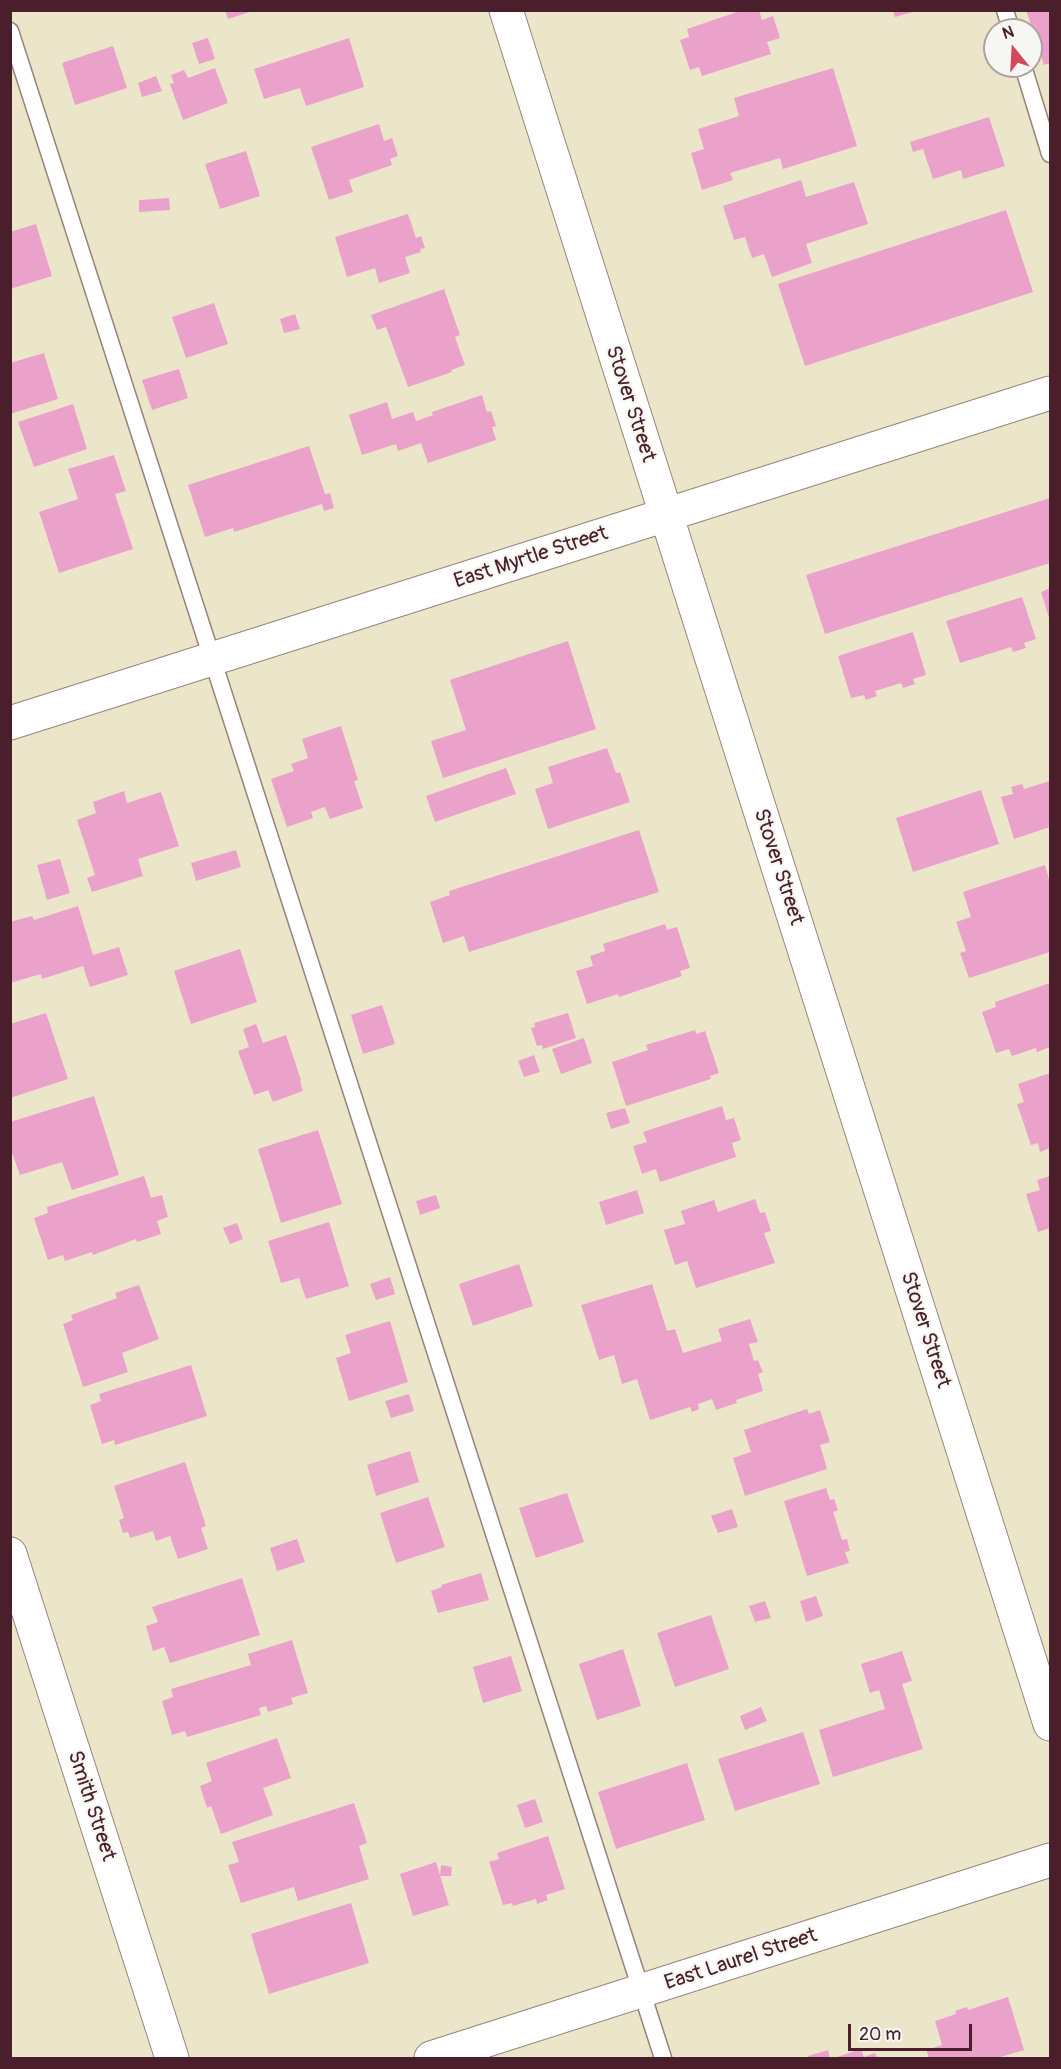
<!DOCTYPE html>
<html>
<head>
<meta charset="utf-8">
<style>
	body { margin:0 }
	#map { position:relative; width:1061px; height:2069px; overflow:hidden; background:#ebe6ca; font-family:Pangolin,sans-serif }
	canvas { display:block }
	.frame { position:absolute; inset:0; border:12px solid #4a1f2b; pointer-events:none }
	.north { position:absolute; left:983px; top:18px; width:60px; height:60px; box-sizing:border-box; background:#f6f6f2; border:2px solid #b1a0a2; border-radius:50%; rotate:342deg; font-size:16px; font-weight:700; line-height:24px; text-align:center; color:#4a1f2b }
	.north::after { content:''; display:block; margin:auto; width:21px; height:27px; background:#d1495b; clip-path:polygon(50% 0,100% 100%,50% 72%,0 100%) }
	.scale { position:absolute; left:848px; top:2024px; width:124px; height:27px; box-sizing:border-box; border:3px solid #4a1f2b; border-top:0; padding-left:8px; font-size:18px; line-height:21px; white-space:nowrap; color:#4a1f2b; -webkit-text-stroke:4px #f6f6f2; paint-order:stroke }
</style>
</head>
<body>
<div id="map">
<canvas width="1061" height="2069"></canvas>
<div class="frame"></div>
<div class="north">N</div>
<div class="scale">20 m</div>
</div>
<script>
const ctx = document.querySelector('canvas').getContext('2d');
ctx.lineJoin = 'round';
function fillPath(path, color) { ctx.fillStyle = color; ctx.fill(path, 'evenodd'); }
const toPath = rows => new Path2D(rows.map(r => 'M' + r).join(''));
function stroke(path, color, width, dash) { ctx.strokeStyle = color; ctx.lineWidth = width; ctx.lineCap = dash ? 'butt' : 'round'; ctx.setLineDash(dash || []); ctx.stroke(path); }
function write(font, color, halo, rows, align = 'center') {
  ctx.font = font + ' Pangolin,sans-serif'; ctx.lineWidth = 4.5; ctx.setLineDash([]); ctx.textBaseline = 'middle'; ctx.strokeStyle = halo; ctx.fillStyle = color; for (const [text, x, y, turn = 0] of rows) {
    ctx.save(); ctx.translate(x, y); ctx.rotate((+turn || 0) * Math.PI / 180); ctx.textAlign = isNaN(turn) ? turn : align; if (halo) ctx.strokeText(text, 0, 0); ctx.fillText(text, 0, 0); ctx.restore();
  }
}
const building = toPath([
	[225,10,252,10,253,11,228,19],
	[743,10,759,10,762,20,773,16,780,38,767,42,771,54,702,76,699,67,690,70,680,40,689,37,687,29],
	[893,10,916,10,916,11,895,17],
	[1026,10,1050,10,1050,63,1044,65],
	[208,38,215,59,199,64,192,43],
	[349,38,364,87,306,106,300,88,264,99,254,69],
	[113,46,127,88,75,105,62,63],
	[215,68,228,103,183,120,170,84,174,83,171,75,184,70,188,78],
	[833,68,857,146,783,169,780,158,730,173,733,180,702,190,691,153,704,149,698,129,739,116,734,98],
	[156,76,162,91,142,97,138,83],
	[989,117,1005,166,963,179,961,170,933,179,923,149,913,152,910,142],
	[379,124,384,141,392,138,398,156,390,159,392,165,349,180,353,192,329,200,311,147],
	[246,151,260,196,220,209,205,164],
	[801,180,806,197,854,182,868,224,806,244,812,263,772,277,764,254,752,258,745,237,734,240,723,206],
	[169,198,170,210,139,212,139,200],
	[1006,210,1033,292,805,366,778,284],
	[408,214,416,238,421,236,425,248,420,249,421,252,405,257,410,273,379,283,375,268,347,277,335,237],
	[36,224,52,276,10,289,10,232],
	[444,289,460,335,455,337,465,365,451,370,452,372,408,387,386,327,377,330,371,315],
	[214,303,228,344,186,358,172,317],
	[295,314,300,329,284,333,280,319],
	[44,353,58,399,10,414,10,363],
	[179,369,188,398,152,410,142,380],
	[482,395,487,412,491,411,496,426,492,427,496,440,428,463,421,443,398,451,396,444,362,455,349,415,387,402,392,419,413,412,416,421,433,415,432,412],
	[73,404,87,449,34,467,18,422],
	[309,446,325,494,330,493,334,508,324,511,322,504,234,532,233,528,205,537,188,485],
	[114,455,126,491,115,494,133,549,59,573,39,512,78,499,68,469],
	[1050,498,1050,563,825,634,806,575],
	[1050,588,1050,621,1041,592],
	[1022,597,1036,639,1024,643,1026,648,1013,652,1011,647,960,663,946,621],
	[913,632,926,675,913,679,915,684,903,688,901,683,875,691,877,696,866,700,864,695,851,698,838,656],
	[568,641,596,729,443,778,431,741,466,730,450,680],
	[341,726,358,780,354,781,363,808,330,819,325,807,311,812,313,818,287,827,271,779,294,771,291,764,308,758,302,739],
	[607,748,616,773,620,772,630,802,548,829,535,789,553,783,548,767],
	[506,768,516,794,435,822,426,796],
	[1050,781,1050,827,1014,839,1001,797,1013,794,1011,787,1022,784,1024,789],
	[981,790,999,844,913,872,896,818],
	[124,791,127,803,161,792,179,846,138,859,143,876,92,892,87,878,95,875,77,820,96,813,93,802],
	[639,830,659,892,469,952,464,936,443,943,430,902,450,895,449,891],
	[236,850,241,867,196,881,191,863],
	[60,859,70,893,47,900,37,865],
	[1045,865,1050,883,1050,952,969,978,960,953,966,951,956,922,971,917,963,892],
	[78,906,93,955,119,947,128,975,90,987,83,966,42,979,41,974,10,983,10,922,32,916,34,920],
	[665,924,667,930,677,927,690,968,680,971,682,976,619,997,618,994,587,1004,576,971,593,966,590,956,605,951,603,944],
	[240,949,257,1002,191,1024,174,971],
	[1050,983,1050,1047,1037,1052,1036,1048,1012,1056,1009,1049,996,1053,982,1012,996,1007,995,1002],
	[382,1005,395,1044,363,1054,351,1015],
	[46,1013,68,1079,10,1098,10,1024],
	[568,1013,576,1038,543,1049,542,1045,537,1046,531,1028,535,1027,534,1023],
	[256,1024,263,1043,286,1035,301,1080,300,1081,303,1091,273,1102,268,1090,254,1095,238,1051,249,1047,243,1029],
	[695,1030,696,1034,705,1031,719,1073,710,1076,711,1079,626,1106,612,1062,648,1050,646,1045],
	[584,1038,592,1063,561,1074,552,1049],
	[534,1055,540,1072,524,1077,518,1061],
	[1050,1073,1050,1148,1040,1152,1038,1143,1031,1145,1017,1104,1024,1102,1018,1084],
	[94,1096,119,1175,72,1190,62,1162,20,1175,10,1147,10,1122],
	[722,1106,726,1120,734,1118,741,1140,732,1143,736,1157,660,1182,656,1169,642,1174,633,1146,647,1142,643,1132],
	[625,1108,630,1123,611,1129,606,1113],
	[318,1130,342,1204,281,1223,258,1149],
	[144,1176,151,1198,162,1195,168,1217,157,1221,161,1234,137,1242,136,1239,93,1255,92,1252,65,1261,63,1255,48,1260,34,1218,48,1213,47,1207],
	[1050,1176,1050,1228,1038,1232,1026,1194,1040,1190,1037,1180],
	[637,1190,644,1213,606,1225,599,1202],
	[436,1195,440,1208,420,1215,416,1201],
	[755,1199,760,1213,765,1212,771,1231,764,1233,775,1263,696,1288,687,1261,675,1265,664,1230,685,1224,681,1211,714,1200,718,1212],
	[329,1222,349,1286,306,1299,299,1278,281,1283,268,1241],
	[237,1223,243,1239,230,1244,223,1228],
	[519,1264,533,1306,473,1326,459,1284],
	[390,1277,395,1294,376,1300,370,1284],
	[652,1284,667,1331,675,1329,683,1353,722,1341,718,1329,750,1319,758,1342,749,1344,754,1361,758,1360,763,1372,758,1374,763,1391,736,1400,737,1403,716,1410,712,1399,698,1404,699,1409,692,1412,690,1407,650,1420,637,1379,622,1384,614,1355,599,1360,581,1305],
	[139,1285,159,1339,122,1353,128,1372,83,1387,63,1324,73,1320,71,1315,117,1298,115,1293],
	[390,1321,408,1382,349,1401,336,1358,351,1353,345,1335],
	[191,1365,207,1416,115,1445,114,1440,102,1444,90,1405,101,1401,99,1394],
	[409,1394,414,1411,391,1418,385,1401],
	[807,1409,809,1414,820,1410,830,1442,820,1445,827,1469,745,1496,733,1458,751,1452,744,1430],
	[410,1451,419,1482,376,1496,367,1465],
	[185,1462,206,1526,201,1528,208,1549,178,1559,170,1536,156,1541,153,1531,130,1538,128,1532,123,1533,119,1520,124,1518,114,1486],
	[826,1488,830,1500,834,1499,838,1510,833,1512,842,1540,847,1539,850,1551,845,1552,849,1563,807,1576,784,1501],
	[567,1493,584,1542,536,1558,519,1508],
	[428,1497,445,1547,396,1563,380,1513],
	[732,1509,738,1527,718,1533,711,1516],
	[297,1539,305,1562,277,1571,270,1548],
	[481,1573,489,1600,438,1613,431,1591,442,1587,441,1585],
	[242,1578,260,1635,170,1663,164,1647,153,1651,146,1626,158,1622,152,1607],
	[816,1596,823,1616,806,1622,800,1601],
	[765,1601,771,1618,755,1622,749,1606],
	[711,1615,729,1669,675,1687,657,1633],
	[292,1640,308,1693,291,1698,293,1704,268,1712,266,1706,259,1708,261,1715,187,1737,185,1731,172,1735,162,1701,173,1697,171,1689,251,1665,248,1654],
	[623,1649,641,1706,597,1720,579,1664],
	[902,1651,912,1681,902,1684,923,1749,833,1777,819,1730,885,1709,879,1690,870,1693,861,1664],
	[511,1656,522,1691,483,1703,473,1667],
	[761,1707,767,1721,745,1730,740,1716],
	[803,1732,820,1784,735,1811,718,1759],
	[277,1738,291,1778,263,1788,273,1815,221,1834,211,1806,207,1808,200,1786,212,1781,206,1763],
	[687,1763,705,1820,616,1849,598,1792],
	[535,1799,543,1822,525,1828,517,1805],
	[354,1803,367,1843,359,1846,369,1879,298,1901,294,1887,241,1903,228,1865,239,1862,232,1842],
	[548,1836,565,1889,546,1895,548,1900,537,1904,536,1899,513,1906,512,1903,503,1905,489,1862,499,1859,497,1853],
	[436,1862,449,1905,413,1916,400,1874],
	[441,1865,452,1867,451,1876,440,1876],
	[351,1903,369,1963,269,1994,251,1934],
	[1008,1997,1024,2050,997,2058,929,2058,926,2050,942,2045,935,2021,956,2014,955,2011,967,2007,968,2010],
	[861,2049,864,2057,875,2053,877,2058,834,2058],
	[828,2050,830,2058,808,2058,808,2056]
]);
const service = toPath([
	[1005,10,1011,30],
	[10,31,663,2058],
	[1023,66,1050,154]
]);
const minor = toPath([
	[506,10,1050,1724],
	[10,723,1050,393],
	[10,1554,172,2058],
	[431,2058,1050,1860]
]);
const streetNames = [
	["Stover Street",630,404,72],
	["East Myrtle Street",531,558,-18],
	["Stover Street",778,867,72],
	["Stover Street",925,1330,72],
	["Smith Street",91,1806,72],
	["East Laurel Street",741,1960,-18]
];
fillPath(building, '#eba2ca');
stroke(service, '#9a827a', 19);
stroke(minor, '#9a827a', 35);
stroke(service, '#fff', 16);
stroke(minor, '#fff', 33);
write('21px', '#4a1f2b', '#f6f6f2', streetNames);
</script>
</body>
</html>
